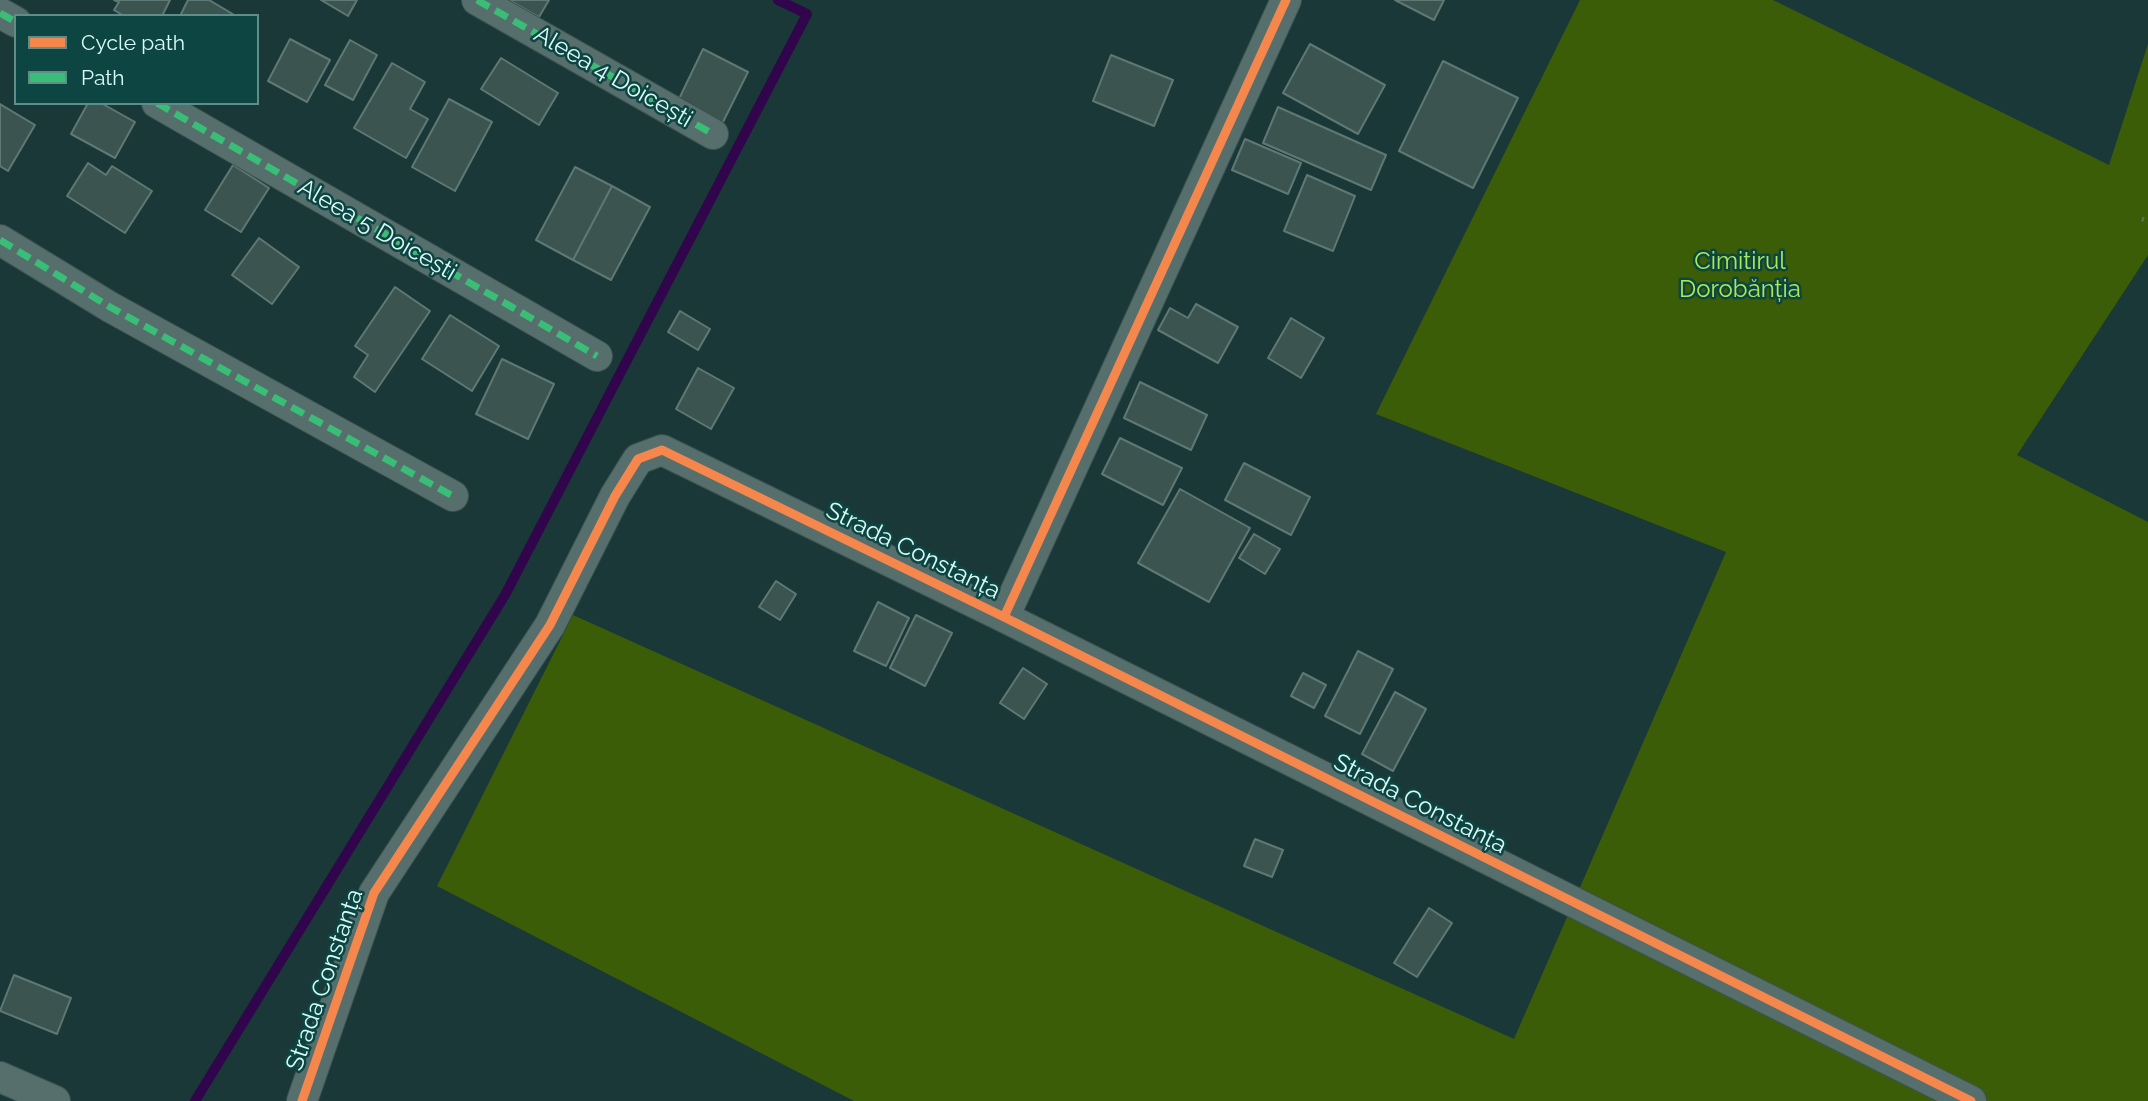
<!DOCTYPE html>
<html>
<head>
<meta charset="utf-8">
<style>
	body { margin:0 }
	#map { position:relative; width:2148px; height:1101px; overflow:hidden; background:#1a3837; font-family:Raleway,sans-serif }
	canvas { display:block }
	.legend { position:absolute; left:14px; top:14px; width:245px; height:91px; box-sizing:border-box; background:#0d4542; border:2px solid #5f8e8a; margin:0; padding:9px 12px; list-style:none; font-size:21px; color:#d9fbf7 }
	.legend li { display:flex; align-items:center; gap:14px; height:35px }
	.legend b { width:35px; border:2px solid #5f8e8a }
</style>
</head>
<body>
<div id="map">
<canvas width="2148" height="1101"></canvas>
<ul class="legend">
<li><b style="height:9px;background:#f5874c"></b>Cycle path</li>
<li><b style="height:9px;background:#3abd76"></b>Path</li>
</ul>
</div>
<script>
const ctx = document.querySelector('canvas').getContext('2d');
ctx.lineJoin = 'round';
function fillPath(path, color) { ctx.fillStyle = color; ctx.fill(path, 'evenodd'); }
const toPath = rows => new Path2D(rows.map(r => 'M' + r).join(''));
function stroke(path, color, width, dash) { ctx.strokeStyle = color; ctx.lineWidth = width; ctx.lineCap = dash ? 'butt' : 'round'; ctx.setLineDash(dash || []); ctx.stroke(path); }
function write(font, color, halo, rows, align = 'center') {
  ctx.font = font + ' Raleway,sans-serif'; ctx.lineWidth = 5; ctx.setLineDash([]); ctx.textBaseline = 'middle'; ctx.strokeStyle = halo; ctx.fillStyle = color; for (const [text, x, y, turn = 0] of rows) {
    ctx.save(); ctx.translate(x, y); ctx.rotate((+turn || 0) * Math.PI / 180); ctx.textAlign = isNaN(turn) ? turn : align; if (halo) ctx.strokeText(text, 0, 0); ctx.fillText(text, 0, 0); ctx.restore();
  }
}
const green = toPath([
	[1580,0,1773,0,2109,165,2148,44,2148,255,2017,455,2148,522,2148,1101,854,1101,437,886,573,615,1514,1039,1726,552,1376,414]
]);
const stream = toPath([
	[195,1101,505,595,807,14,778,0]
]);
const building = toPath([
	[114,0,170,0,162,16,124,16,114,10,119,2,114,0],
	[188,0,209,0,236,16,180,16,188,0],
	[321,0,357,0,348,16,321,0],
	[509,0,549,0,539,17,509,0],
	[1395,0,1444,0,1434,20,1395,0],
	[290,39,330,60,307,102,268,81,290,39],
	[350,40,377,55,353,100,325,85,350,40],
	[1310,44,1385,85,1358,134,1283,93,1310,44],
	[703,49,748,72,722,124,678,101,703,49],
	[1111,55,1173,80,1154,126,1093,101,1111,55],
	[501,58,558,93,539,125,481,89,501,58],
	[1443,61,1518,98,1473,188,1399,151,1443,61],
	[392,63,425,82,410,109,428,119,406,158,354,128,392,63],
	[449,99,492,122,455,191,412,167,449,99],
	[88,103,101,103,135,122,115,158,71,134,88,103],
	[0,104,35,125,8,171,0,166,0,104],
	[1278,107,1386,155,1371,190,1263,143,1278,107],
	[1245,139,1301,163,1288,194,1232,170,1245,139],
	[88,163,106,175,112,166,152,191,125,233,67,196,88,163],
	[233,165,269,188,241,232,205,210,233,165],
	[575,167,612,186,573,260,536,240,575,167],
	[1307,175,1355,196,1333,251,1284,231,1307,175],
	[612,186,650,207,611,280,573,260,612,186],
	[259,238,299,267,272,304,232,275,259,238],
	[395,287,430,311,375,392,354,377,368,355,355,346,395,287],
	[1196,304,1238,327,1218,363,1158,330,1170,308,1188,318,1196,304],
	[680,311,710,329,698,350,668,332,680,311],
	[450,315,499,346,472,391,422,359,450,315],
	[1291,318,1324,338,1301,378,1268,358,1291,318],
	[502,359,554,384,528,439,476,414,502,359],
	[698,368,734,388,711,429,676,409,698,368],
	[1140,382,1207,415,1191,450,1124,418,1140,382],
	[1120,438,1182,468,1163,505,1102,474,1120,438],
	[1244,463,1310,497,1291,535,1225,500,1244,463],
	[1180,489,1250,528,1209,602,1138,563,1180,489],
	[1254,534,1280,549,1265,574,1239,558,1254,534],
	[776,581,796,594,780,620,759,607,776,581],
	[878,602,909,618,886,666,854,651,878,602],
	[916,615,952,633,925,686,890,668,916,615],
	[1358,651,1393,669,1360,734,1325,716,1358,651],
	[1023,668,1047,684,1024,719,1000,703,1023,668],
	[1303,673,1326,685,1314,708,1291,696,1303,673],
	[1395,692,1426,709,1393,771,1362,754,1395,692],
	[1255,839,1283,850,1272,877,1244,866,1255,839],
	[1429,908,1452,923,1417,977,1394,963,1429,908],
	[14,975,71,998,57,1034,0,1011,14,975]
]);
const path = toPath([
	[2142,219,2148,221]
]);
const minor = toPath([
	[477,0,713,134],
	[0,13,16,22],
	[157,103,597,356],
	[0,240,110,307,453,496],
	[1004,617,1286,0],
	[0,1077,55,1101],
	[302,1101,374,893,550,625,615,496,638,459,662,450,1004,617,1971,1101]
]);
const quiet = toPath([
	[477,0,713,134],
	[0,13,16,22],
	[157,103,597,356],
	[0,240,110,307,453,496]
]);
const cycleway = toPath([
	[1004,617,1286,0],
	[302,1101,374,893,550,625,615,496,638,459,662,450,1004,617,1971,1101]
]);
const streetNames = [
	["Aleea 4 Doicești",613,77,30],
	["Aleea 5 Doicești",377,230,30],
	["Strada Constanța",913,551,26],
	["Strada Constanța",1420,804,27],
	["Strada Constanța",325,980,-71]
];
const parkNames = [
	["Cimitirul",1740,262],
	["Dorobănția",1740,290]
];
fillPath(green, '#3c5d08');
stroke(stream, '#31054b', 10);
fillPath(building, '#3b544f');
stroke(building, '#5f7874', 2);
stroke(minor, '#3b5351', 32);
stroke(path, '#5b7270', 4.5, [2, 5]);
stroke(minor, '#566f6d', 30);
stroke(quiet, '#3abd76', 7, [14, 7]);
stroke(cycleway, '#f5874c', 9);
write('24px', '#d9fbf7', '#0d4542', streetNames);
write('24px', '#aaea53', '#0d4542', parkNames);
</script>
</body>
</html>
